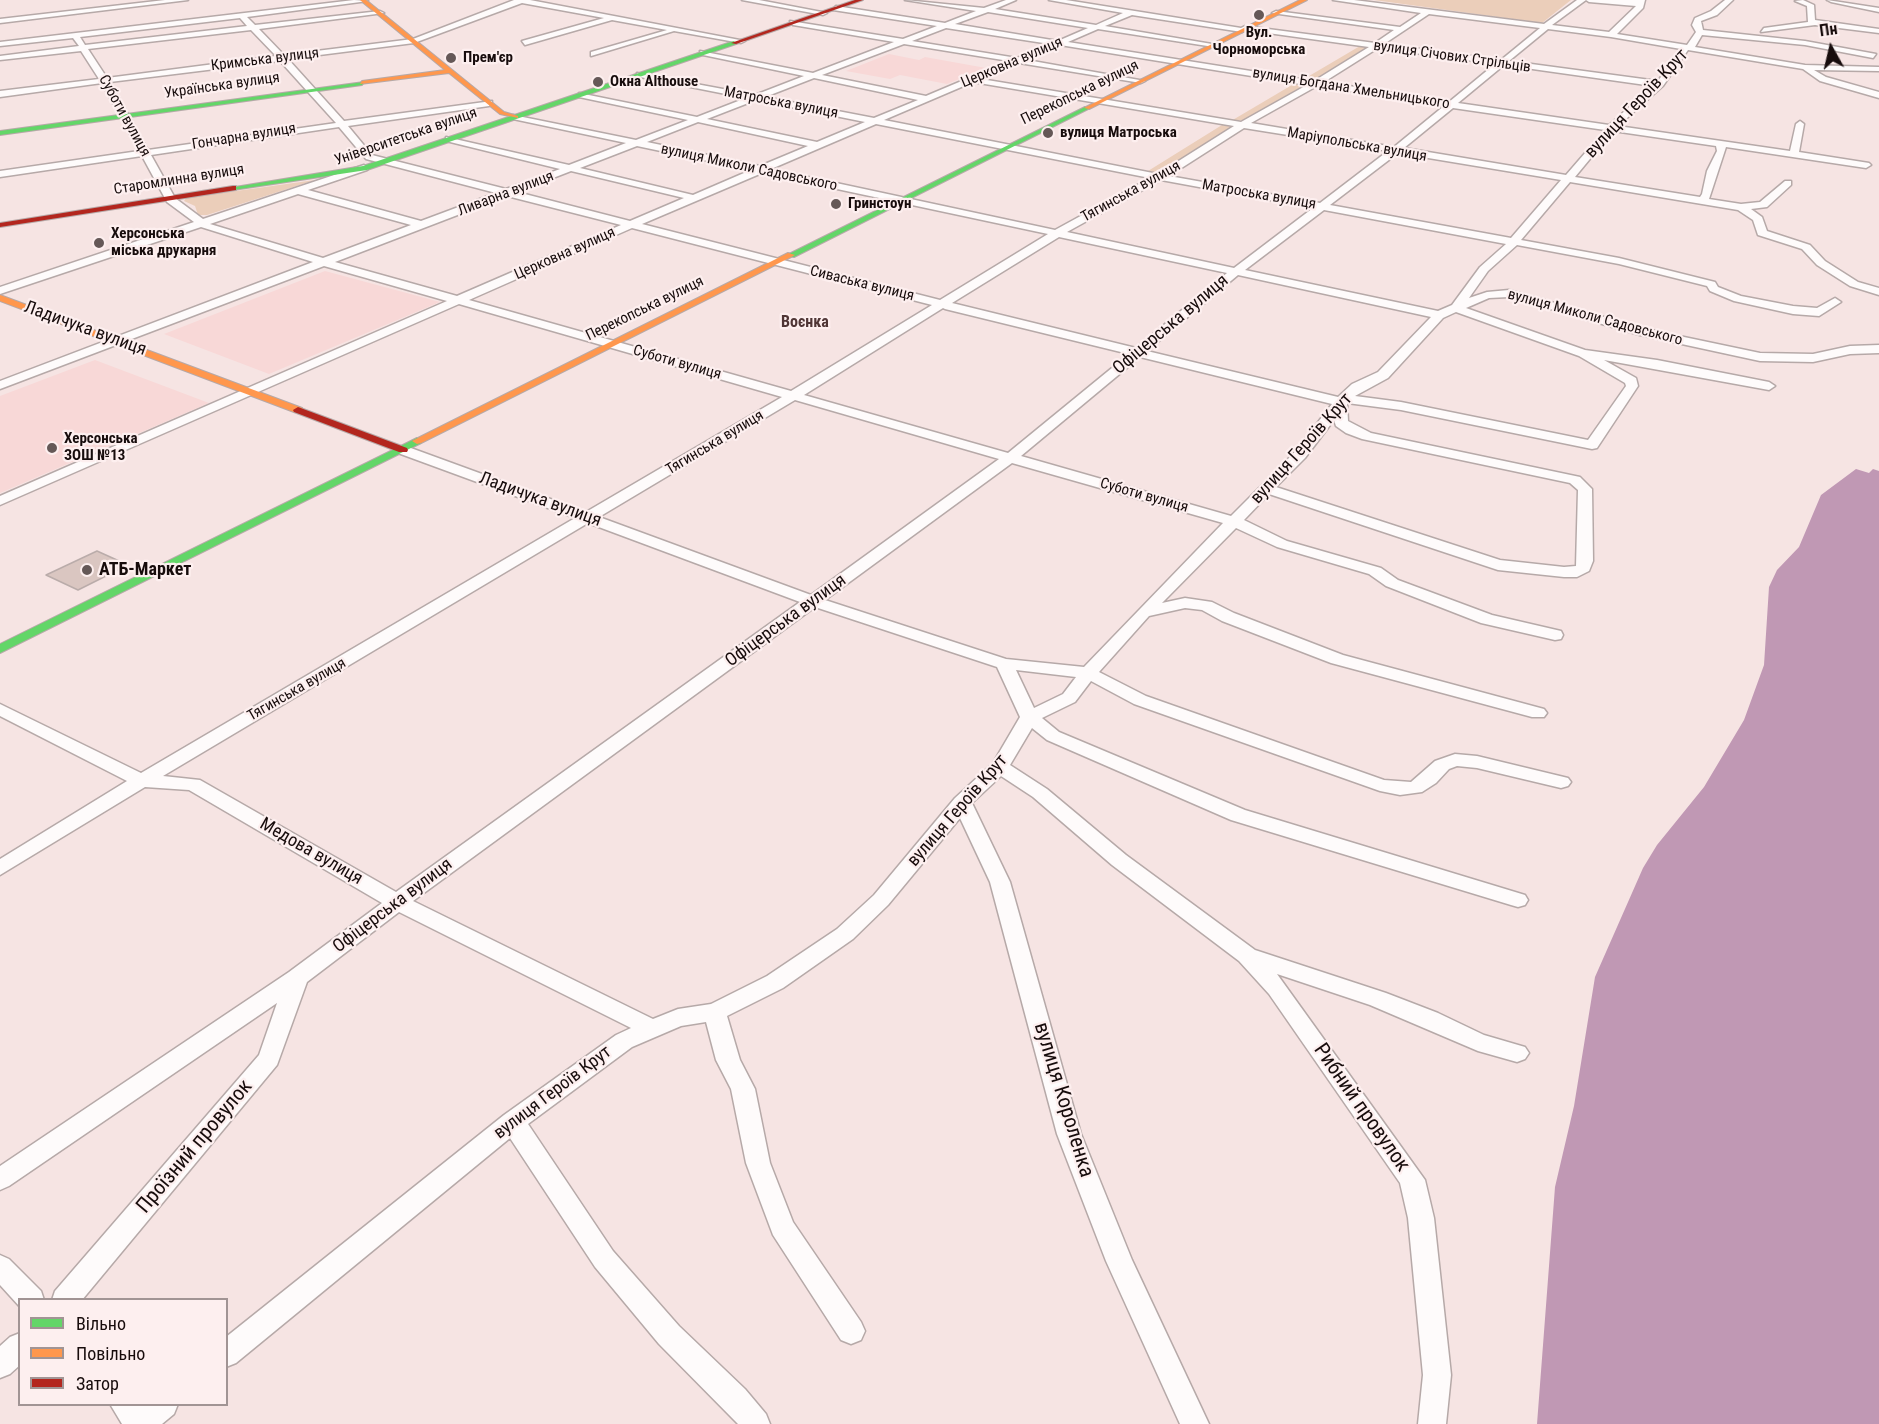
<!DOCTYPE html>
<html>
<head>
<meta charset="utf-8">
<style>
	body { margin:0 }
	#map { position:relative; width:1879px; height:1424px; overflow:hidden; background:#f6e4e3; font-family:"Roboto Condensed",sans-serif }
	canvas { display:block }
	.legend { position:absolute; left:18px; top:1298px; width:210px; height:108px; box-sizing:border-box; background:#fdefef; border:2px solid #a19494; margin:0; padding:8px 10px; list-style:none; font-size:18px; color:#170c0c }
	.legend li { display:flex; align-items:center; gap:12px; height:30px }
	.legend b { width:30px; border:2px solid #a19494 }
	.north { position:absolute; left:1801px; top:18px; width:60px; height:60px; -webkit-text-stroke:4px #fdefef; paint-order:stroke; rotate:352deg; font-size:16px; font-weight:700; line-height:24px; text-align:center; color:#170c0c }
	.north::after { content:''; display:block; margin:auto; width:21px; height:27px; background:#170c0c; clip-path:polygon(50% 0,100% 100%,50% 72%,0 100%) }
</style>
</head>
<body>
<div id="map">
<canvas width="1879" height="1424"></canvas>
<ul class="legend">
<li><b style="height:8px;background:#63d668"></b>Вільно</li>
<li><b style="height:8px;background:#ff974d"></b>Повільно</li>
<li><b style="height:8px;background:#b3261e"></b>Затор</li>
</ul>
<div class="north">Пн</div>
</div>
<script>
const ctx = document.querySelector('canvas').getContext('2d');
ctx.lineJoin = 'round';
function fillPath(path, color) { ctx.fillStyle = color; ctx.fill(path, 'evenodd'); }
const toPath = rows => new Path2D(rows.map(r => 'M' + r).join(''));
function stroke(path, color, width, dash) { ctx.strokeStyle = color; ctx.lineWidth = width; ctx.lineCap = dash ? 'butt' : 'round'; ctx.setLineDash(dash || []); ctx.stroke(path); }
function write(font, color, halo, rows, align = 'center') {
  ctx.font = font + ' "Roboto Condensed",sans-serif'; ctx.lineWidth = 4.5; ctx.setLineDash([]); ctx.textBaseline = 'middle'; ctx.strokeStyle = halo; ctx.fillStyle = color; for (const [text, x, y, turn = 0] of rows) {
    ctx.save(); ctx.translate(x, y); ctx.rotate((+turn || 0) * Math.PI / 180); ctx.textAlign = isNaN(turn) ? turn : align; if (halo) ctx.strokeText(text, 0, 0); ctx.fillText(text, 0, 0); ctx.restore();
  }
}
const built = toPath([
	[889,54,919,60,925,57,986,68,947,84,900,75,890,79,846,71],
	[325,271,440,302,269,374,164,334],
	[95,360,209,403,0,493,0,396]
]);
const green = toPath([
	[1374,0,1571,0,1542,23],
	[1360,46,1370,47,1314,81,1304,79],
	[1297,82,1306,85,1247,120,1231,121],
	[1222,125,1232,127,1162,174,1148,171],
	[315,180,207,215,198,215,195,206,184,201,186,198]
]);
const water = toPath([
	[1856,469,1869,473,1873,469,1879,471,1879,1424,1537,1424,1555,1187,1574,1106,1595,977,1643,868,1657,845,1704,787,1744,720,1764,665,1769,587,1777,570,1799,547,1821,495]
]);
const building = toPath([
	[97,551,128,565,78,590,46,575,97,551]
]);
const street = toPath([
	[165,0,188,0,0,23,0,19,165,0],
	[354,0,368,1,247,17,255,25,380,11,384,13,259,29,284,55,413,39,514,0,530,0,745,41,741,43,674,31,591,56,591,52,667,30,612,20,525,45,522,41,604,18,522,3,414,43,288,59,344,121,492,101,489,106,348,126,372,155,506,189,560,169,446,141,446,137,569,165,626,143,513,119,513,115,636,140,688,120,579,97,579,93,697,117,746,98,640,77,637,73,755,95,804,76,703,55,700,51,813,73,894,42,793,25,790,21,903,39,937,26,833,10,836,6,945,23,976,11,905,0,984,8,1006,0,1016,0,995,9,1096,25,1123,13,1049,0,1066,0,1241,28,1245,26,1375,43,1394,30,1272,13,1276,11,1400,27,1421,13,1333,0,1354,0,1544,24,1577,0,1645,0,1643,8,1617,34,1687,45,1696,32,1692,25,1695,18,1711,11,1725,0,1733,0,1717,15,1701,21,1703,30,1805,41,1876,54,1873,58,1805,45,1702,35,1695,47,1805,65,1879,67,1879,71,1814,70,1826,77,1879,92,1879,98,1820,81,1803,69,1688,50,1663,86,1618,126,1790,151,1796,124,1800,121,1804,124,1799,152,1869,163,1871,165,1866,168,1726,147,1709,199,1741,204,1760,202,1785,181,1791,181,1791,185,1767,207,1751,209,1762,217,1767,231,1810,245,1825,261,1858,282,1879,288,1879,295,1850,286,1817,265,1802,249,1758,235,1753,220,1738,210,1570,182,1521,240,1619,258,1715,282,1718,287,1741,296,1793,306,1817,308,1835,298,1841,302,1819,316,1793,314,1734,301,1710,291,1707,286,1619,264,1517,245,1488,271,1469,298,1487,292,1509,290,1646,329,1760,353,1813,354,1850,346,1879,345,1879,353,1850,354,1813,362,1760,361,1640,335,1509,297,1489,298,1466,308,1585,350,1657,360,1769,382,1775,386,1769,390,1604,360,1636,378,1638,386,1597,448,1592,449,1401,410,1347,403,1348,421,1371,433,1580,477,1592,489,1593,561,1589,571,1577,577,1564,577,1498,570,1269,494,1244,520,1287,541,1381,568,1398,580,1492,615,1561,631,1563,635,1561,639,1555,640,1481,623,1386,586,1369,574,1277,547,1236,528,1162,603,1185,598,1212,602,1234,613,1343,655,1544,709,1547,713,1544,717,1532,717,1331,663,1222,621,1202,610,1185,608,1149,616,1099,672,1146,696,1384,780,1411,782,1435,761,1455,754,1477,756,1568,778,1571,782,1568,786,1561,788,1477,768,1457,766,1449,769,1436,783,1422,792,1400,795,1380,791,1134,704,1091,681,1075,702,1042,718,1059,732,1245,810,1525,895,1528,900,1525,905,1518,907,1511,905,1231,820,1047,740,1032,728,1010,765,1047,789,1126,855,1255,950,1386,993,1438,1013,1484,1035,1525,1047,1529,1053,1525,1059,1517,1062,1478,1051,1370,1005,1277,974,1425,1180,1434,1218,1451,1375,1446,1424,1418,1424,1423,1375,1408,1218,1400,1183,1269,994,1239,961,1112,865,1033,797,1001,776,972,803,1010,882,1081,1134,1132,1260,1209,1424,1180,1424,1106,1261,1057,1134,990,882,960,818,888,905,853,939,783,988,727,1016,740,1060,755,1089,770,1163,793,1222,861,1322,865,1331,861,1340,851,1344,841,1340,773,1235,746,1163,731,1089,716,1060,706,1022,681,1026,632,1047,528,1124,613,1251,679,1326,745,1389,766,1414,770,1424,738,1424,659,1344,595,1267,510,1138,236,1363,226,1367,226,1337,504,1115,616,1035,631,1028,399,912,307,982,277,1065,82,1300,52,1300,55,1291,259,1055,277,1003,9,1186,0,1190,0,1166,289,972,382,903,189,790,145,787,0,875,0,859,127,781,0,716,0,704,141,773,575,518,398,453,398,447,408,447,586,512,782,397,459,304,0,505,0,496,447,301,324,266,0,389,0,381,313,262,201,227,0,294,0,287,194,222,167,202,142,156,0,177,0,171,139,151,102,83,0,97,0,91,99,79,81,51,0,60,0,56,79,46,73,38,0,46,0,42,354,0],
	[1586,0,1589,2,1636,6,1609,32,1552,25,1586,0],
	[988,12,1088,28,1058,41,955,24,988,12],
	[1429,14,1540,28,1501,60,1384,44,1429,14],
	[1132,15,1242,32,1246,30,1369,47,1314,81,1068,42,1098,29,1214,47,1218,45,1105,26,1132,15],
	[240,18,247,26,85,45,80,37,240,18],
	[946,28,1050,44,1017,58,912,41,946,28],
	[1548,29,1611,37,1681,49,1658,81,1509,61,1548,29],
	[251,30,276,56,107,78,88,49,251,30],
	[904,44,1009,61,926,96,822,75,904,44],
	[1060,45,1307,85,1241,122,981,79,1019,63,1141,83,1145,81,1027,60,1060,45],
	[1378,48,1495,64,1449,102,1324,82,1378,48],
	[280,61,336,123,148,150,110,82,280,61],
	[1504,65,1653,86,1609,125,1458,103,1504,65],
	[814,78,918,100,874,118,765,97,814,78],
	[973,82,1234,126,1158,174,884,120,973,82],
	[1317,86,1444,106,1394,147,1251,123,1317,86],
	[756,100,865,122,817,142,707,119,756,100],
	[1453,108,1605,130,1566,175,1404,148,1453,108],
	[698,122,808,146,760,166,647,142,698,122],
	[876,124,1150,178,1055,230,771,169,876,124],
	[339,127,366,159,496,193,421,221,308,190,367,170,369,168,364,165,203,219,175,198,151,155,339,127],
	[1244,128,1388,151,1320,203,1169,176,1244,128],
	[1613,131,1716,146,1717,151,1707,171,1702,194,1700,197,1575,177,1613,131],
	[637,146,751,170,693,195,580,168,637,146],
	[1398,153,1561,180,1511,238,1330,205,1398,153],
	[571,171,684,198,630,221,517,192,571,171],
	[762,173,1048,234,940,300,642,224,762,173],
	[1161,180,1313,208,1234,268,1067,232,1161,180],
	[298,194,411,225,323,258,210,224,298,194],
	[507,196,621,225,457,296,335,262,507,196],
	[1324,210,1506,244,1480,267,1452,305,1438,311,1245,270,1324,210],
	[632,228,932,305,791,391,469,300,632,228],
	[1059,237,1227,273,1136,348,952,303,1059,237],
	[1238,275,1431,317,1378,372,1352,384,1338,397,1147,351,1238,275],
	[943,308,945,309,1129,354,1008,453,804,395,943,308],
	[1456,312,1579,356,1625,383,1626,386,1588,440,1401,402,1355,396,1388,378,1443,318,1456,312],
	[1140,357,1332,404,1295,452,1231,516,1021,456,1140,357],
	[795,400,999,459,811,595,599,517,795,400],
	[1334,420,1336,426,1346,433,1362,439,1570,483,1578,490,1576,566,1564,567,1500,560,1276,487,1305,458,1334,420],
	[1012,463,1223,523,1084,667,1006,659,825,600,1012,463],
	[588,523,800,602,396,892,200,780,163,776,588,523],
	[815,607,997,667,1020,717,993,763,955,798,874,895,837,929,767,976,711,1004,678,1009,653,1019,413,901,815,607],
	[1016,670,1076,677,1063,694,1034,708,1016,670],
	[742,0,759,0,827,13,823,15,742,0],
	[1803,0,1814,5,1815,20,1879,29,1879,33,1815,25,1761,32,1764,28,1808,22,1807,6,1795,1,1803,0],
	[1827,0,1879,8,1879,12,1831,2,1827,0],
	[0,1255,9,1259,41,1291,44,1300,20,1300,20,1307,0,1285,0,1255],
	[20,1333,20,1365,10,1374,0,1378,0,1346,10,1337,20,1333],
	[110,1404,178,1404,174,1414,162,1424,122,1424,110,1404]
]);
const fast = toPath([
	[734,41,736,44,367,170,233,190,229,188,363,166,734,41],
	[364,82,362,85,0,135,0,131,364,82],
	[1085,107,1090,108,794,257,787,255,1085,107],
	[417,438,422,441,421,443,0,653,0,644,417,438]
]);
const slow = toPath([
	[360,0,366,0,504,112,518,116,518,118,500,114,449,73,360,84,362,81,445,70,360,0],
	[1300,0,1307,0,1089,109,1084,108,1300,0],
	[788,253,795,255,421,443,417,444,412,441,788,253],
	[0,295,302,408,303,410,302,412,294,412,0,301,0,295]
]);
const jam = toPath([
	[855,0,863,0,736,44,731,43,855,0],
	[233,186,236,186,236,190,0,227,0,223,233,186],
	[298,407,407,448,408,450,407,452,399,452,294,412,293,410,298,407]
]);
const markers = [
	[1259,15,6,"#655857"],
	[451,58,6,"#655857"],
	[598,82,6,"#655857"],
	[1048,133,6,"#655857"],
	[836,204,6,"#655857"],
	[99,243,6,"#655857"],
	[52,448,6,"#655857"],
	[87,570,6,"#655857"]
];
const farPoinames = [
	["Вул.",1259,33,"center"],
	["Чорноморська",1259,50,"center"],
	["Прем'єр",463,58],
	["Окна Althouse",610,82],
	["вулиця Матроська",1060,133],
	["Гринстоун",848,204],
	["Херсонська",111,234],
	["міська друкарня",111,251],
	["Херсонська",64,439],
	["ЗОШ №13",64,456]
];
const farStreetnames = [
	["вулиця Січових Стрільців",1452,57,8],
	["Кримська вулиця",265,60,-7],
	["Церковна вулиця",1012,63,-23],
	["Українська вулиця",222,86,-8],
	["вулиця Богдана Хмельницького",1351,89,9],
	["Перекопська вулиця",1080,93,-26],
	["Матроська вулиця",781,103,11],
	["Суботи вулиця",124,116,61],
	["Гончарна вулиця",244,137,-9],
	["Університетська вулиця",406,137,-19],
	["Маріупольська вулиця",1357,145,10],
	["вулиця Миколи Садовського",749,168,12],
	["Старомлинна вулиця",179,180,-9],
	["Тягинська вулиця",1131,192,-29],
	["Ливарна вулиця",506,194,-21],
	["Матроська вулиця",1259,195,10],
	["Церковна вулиця",565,254,-24],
	["Сиваська вулиця",862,284,14],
	["Перекопська вулиця",645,309,-26],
	["вулиця Миколи Садовського",1595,318,15],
	["Суботи вулиця",677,363,16],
	["Тягинська вулиця",715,443,-31],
	["Суботи вулиця",1144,496,16],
	["Тягинська вулиця",297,690,-30]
];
const farNeighbourhoodnames = [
	["Воєнка",805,323]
];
const streetNames = [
	["вулиця Героїв Крут",1637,104,-47],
	["Офіцерська вулиця",1171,325,-40],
	["Ладичука вулиця",85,329,20],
	["вулиця Героїв Крут",1302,449,-48],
	["Ладичука вулиця",540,500,20],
	["Офіцерська вулиця",786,621,-36],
	["вулиця Героїв Крут",958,811,-49],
	["Медова вулиця",311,852,30],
	["Офіцерська вулиця",393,906,-37],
	["вулиця Героїв Крут",553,1093,-37]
];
const poiNames = [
	["АТБ-Маркет",99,570]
];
const nearStreetnames = [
	["вулиця Короленка",1063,1100,73],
	["Рибний провулок",1361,1108,55],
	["Проїзний провулок",195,1147,-50]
];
fillPath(built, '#f8d8d7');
fillPath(green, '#ebceba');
fillPath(water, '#c098b4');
fillPath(building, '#dac6c1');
stroke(building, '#baacaa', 1.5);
stroke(street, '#b6a9a8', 3);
stroke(fast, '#b6a9a8', 2);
stroke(slow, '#b6a9a8', 2);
stroke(jam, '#b6a9a8', 2);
fillPath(street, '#fefbfb');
fillPath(fast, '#63d668');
fillPath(slow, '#ff974d');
fillPath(jam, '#b3261e');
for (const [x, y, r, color] of markers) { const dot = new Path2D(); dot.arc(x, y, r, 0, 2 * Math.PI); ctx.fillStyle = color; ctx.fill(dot); stroke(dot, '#fdefef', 2); }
write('bold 15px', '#170c0c', '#fdefef', farPoinames, 'left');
write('15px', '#170c0c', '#fdefef', farStreetnames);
write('bold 16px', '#503636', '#fdefef', farNeighbourhoodnames);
write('18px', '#170c0c', '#fdefef', streetNames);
write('bold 18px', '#170c0c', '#fdefef', poiNames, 'left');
write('21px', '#170c0c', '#fdefef', nearStreetnames);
</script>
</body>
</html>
